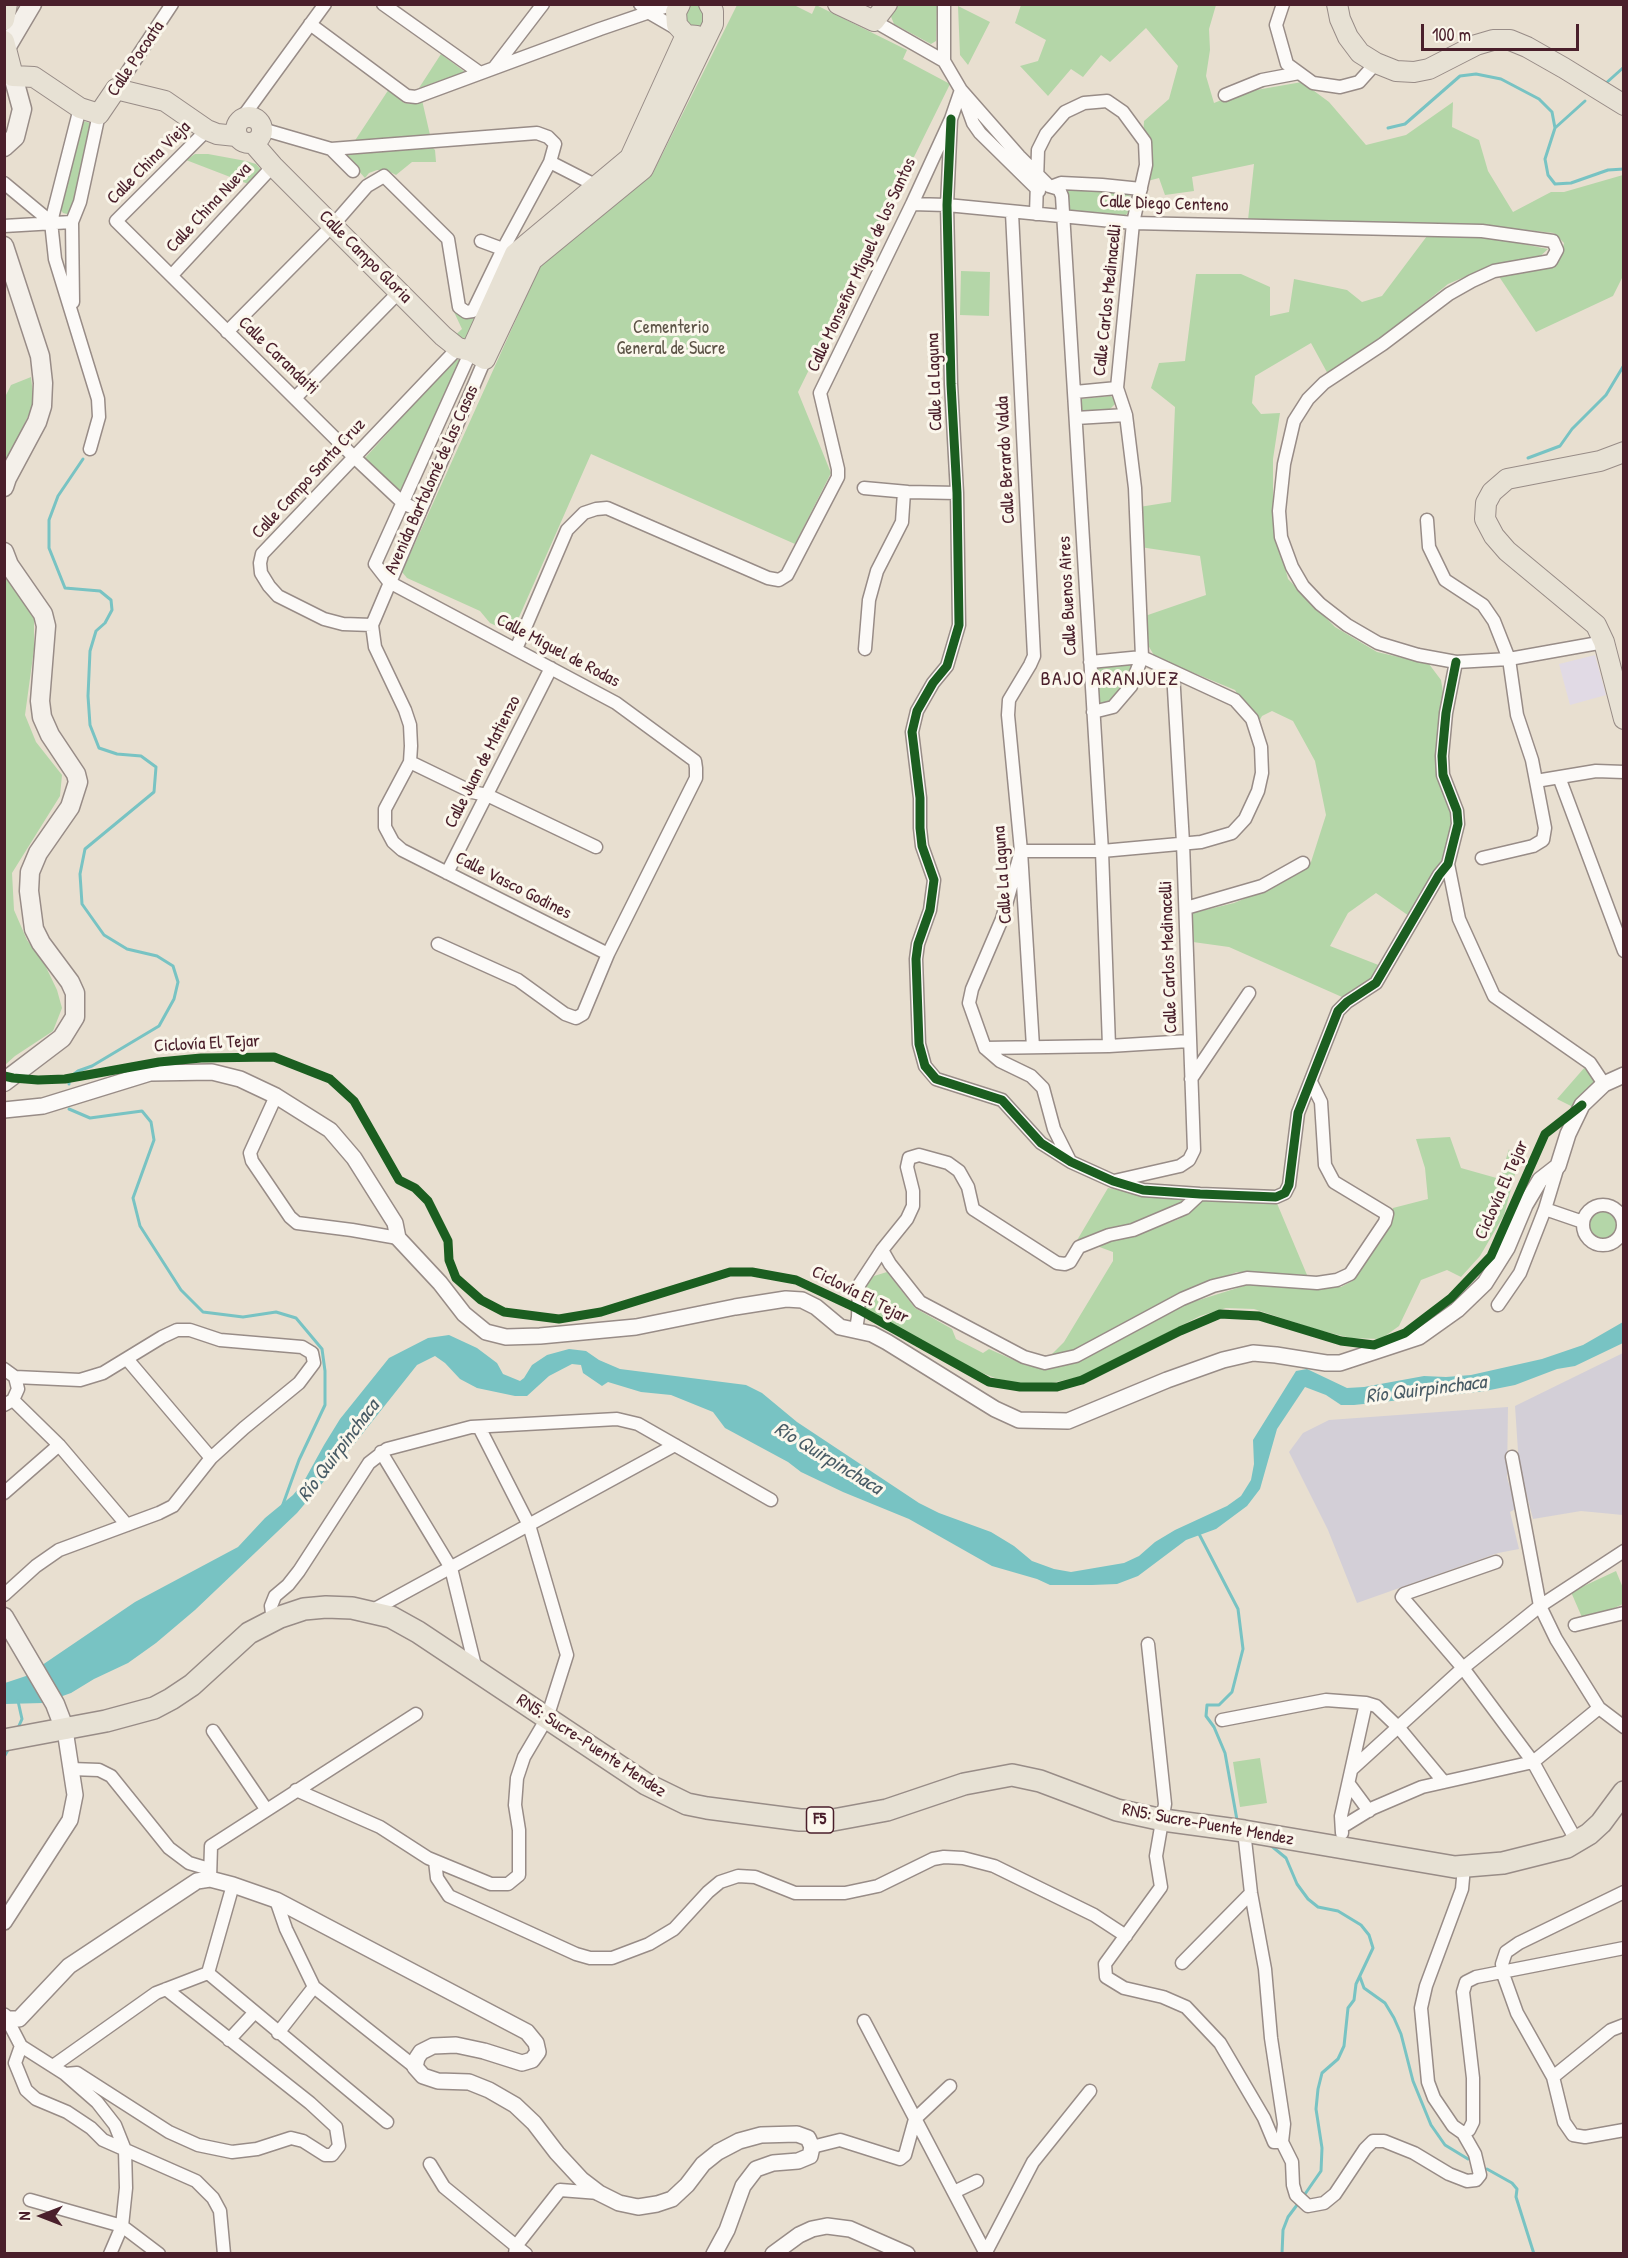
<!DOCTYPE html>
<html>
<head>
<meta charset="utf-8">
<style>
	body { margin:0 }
	#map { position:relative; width:1628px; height:2258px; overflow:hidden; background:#e8dfd0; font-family:"Patrick Hand",sans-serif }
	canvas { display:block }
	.frame { position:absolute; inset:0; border:6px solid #4a1f2b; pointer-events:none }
	.north { position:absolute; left:12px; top:2186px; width:60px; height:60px; -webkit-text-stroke:4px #fbf7ec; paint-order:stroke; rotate:270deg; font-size:16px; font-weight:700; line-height:24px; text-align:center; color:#4a1f2b }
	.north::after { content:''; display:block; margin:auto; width:21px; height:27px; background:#4a1f2b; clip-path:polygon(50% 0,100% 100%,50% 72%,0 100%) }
	.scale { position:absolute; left:1421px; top:24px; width:158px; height:27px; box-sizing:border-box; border:3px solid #4a1f2b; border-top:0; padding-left:8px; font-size:18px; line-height:21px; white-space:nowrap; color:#4a1f2b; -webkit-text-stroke:4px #fbf7ec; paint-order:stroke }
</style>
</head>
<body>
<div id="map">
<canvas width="1628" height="2258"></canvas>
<div class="frame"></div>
<div class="north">N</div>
<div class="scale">100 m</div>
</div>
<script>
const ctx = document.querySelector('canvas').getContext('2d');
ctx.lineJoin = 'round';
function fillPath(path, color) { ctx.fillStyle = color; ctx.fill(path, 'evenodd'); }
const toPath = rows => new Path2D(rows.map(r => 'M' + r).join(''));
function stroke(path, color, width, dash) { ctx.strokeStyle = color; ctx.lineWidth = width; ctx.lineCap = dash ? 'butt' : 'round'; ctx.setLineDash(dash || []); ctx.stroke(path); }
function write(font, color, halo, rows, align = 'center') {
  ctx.font = font + ' "Patrick Hand",sans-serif'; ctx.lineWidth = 6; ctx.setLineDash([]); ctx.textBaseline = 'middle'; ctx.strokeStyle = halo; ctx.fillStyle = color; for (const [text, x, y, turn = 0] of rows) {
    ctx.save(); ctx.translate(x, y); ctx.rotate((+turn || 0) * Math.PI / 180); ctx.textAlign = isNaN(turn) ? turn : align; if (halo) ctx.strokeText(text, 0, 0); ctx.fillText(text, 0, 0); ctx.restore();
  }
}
const built = toPath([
	[1595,655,1606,695,1570,705,1559,664]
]);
const industrial = toPath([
	[1623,1353,1623,1515,1581,1511,1533,1519,1519,1466,1515,1406],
	[1508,1407,1507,1478,1517,1508,1510,1512,1519,1549,1498,1553,1357,1603,1328,1530,1289,1452,1303,1433,1329,1420]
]);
const green = toPath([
	[685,5,705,5,709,24,692,32,680,12],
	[737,5,794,5,812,14,816,5,907,50,903,59,950,84,798,392,831,473,795,544,591,454,512,633,490,623,480,611,407,578,402,572,541,264,652,175],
	[897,5,937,5,936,41,931,44,894,24,890,14],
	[1021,5,1216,5,1209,29,1210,50,1206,76,1214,103,1239,93,1302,82,1329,102,1366,145,1406,135,1453,102,1452,127,1479,140,1488,171,1513,212,1551,192,1564,192,1623,175,1623,276,1613,296,1536,332,1498,275,1549,268,1561,256,1564,243,1554,233,1489,226,1248,220,1254,164,1192,177,1194,191,1165,195,1159,178,1140,183,1144,121,1169,99,1178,66,1146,28,1110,62,1101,55,1083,77,1071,69,1048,96,1020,66,1038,61,1046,40,1015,23],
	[958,6,990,22,968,65,960,55],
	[441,54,465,72,419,88],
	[389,89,404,103,411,104,422,100,430,135,354,142],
	[83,121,90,123,72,212,67,214,63,213,61,210],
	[432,147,435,150,436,162,412,162,396,175,386,170,377,170,369,173,365,178,344,155],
	[195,154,208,154,246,161,256,164,262,171,251,185,186,160],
	[1068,189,1121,191,1130,196,1133,204,1126,215,1069,211],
	[1427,236,1483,236,1548,249,1535,261,1490,266,1448,284,1389,332,1329,376,1311,343,1255,376,1252,403,1261,414,1280,413,1273,459,1273,523,1288,579,1335,627,1377,652,1429,664,1441,680,1446,711,1440,782,1452,818,1451,841,1412,918,1376,893,1348,913,1330,946,1381,966,1369,985,1342,997,1229,947,1193,942,1193,913,1234,903,1280,884,1311,862,1326,815,1315,761,1293,721,1272,711,1262,716,1255,729,1252,718,1235,690,1155,657,1145,640,1145,616,1206,595,1200,556,1140,547,1139,507,1171,502,1175,407,1151,388,1159,363,1185,361,1196,274,1241,274,1270,287,1270,316,1289,312,1294,279,1347,290,1362,302,1382,296],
	[961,271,990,272,989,316,960,315],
	[454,312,464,318,473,317,477,313,467,339,460,341,452,338,462,329],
	[462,358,404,489,399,491,369,464,365,458,452,362],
	[31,377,34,403,5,466,5,397,11,385],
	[1110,396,1114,398,1115,404,1109,410,1082,413,1078,408,1078,403,1082,399],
	[4,572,34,619,34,649,25,715,36,742,62,775,60,796,12,873,14,910,27,940,45,965,57,990,62,1008,53,1031,15,1056,5,1065],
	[1136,662,1126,687,1109,705,1097,707,1096,666],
	[1585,1067,1596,1082,1579,1096,1573,1107,1557,1099],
	[1450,1137,1461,1168,1500,1179,1509,1149,1515,1174,1504,1215,1480,1256,1461,1277,1447,1270,1421,1280,1399,1326,1381,1339,1351,1338,1318,1330,1254,1309,1226,1308,1200,1316,1083,1376,1047,1384,1017,1383,995,1378,980,1372,866,1313,864,1287,874,1276,887,1272,915,1308,952,1329,956,1339,983,1353,989,1349,1025,1365,1043,1369,1082,1359,1183,1305,1247,1285,1341,1287,1354,1280,1391,1221,1393,1208,1428,1199,1425,1168,1416,1139],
	[1108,1188,1150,1196,1184,1199,1170,1214,1133,1227,1119,1227,1076,1242],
	[1201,1200,1276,1201,1307,1275,1237,1272,1177,1294,1076,1350,1049,1357,1064,1342,1113,1261,1113,1252,1094,1245,1139,1234,1179,1219],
	'1587 1225a16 16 0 1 1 32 0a16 16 0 1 1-32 0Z',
	[1616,1571,1623,1588,1623,1604,1584,1622,1571,1592],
	[1260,1758,1267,1803,1240,1807,1233,1762]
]);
const water = toPath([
	[1623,1322,1623,1343,1575,1366,1557,1369,1515,1385,1485,1391,1354,1405,1341,1405,1326,1395,1305,1387,1277,1429,1260,1489,1247,1506,1216,1529,1186,1540,1138,1576,1117,1584,1092,1585,1050,1585,1037,1579,992,1566,909,1519,843,1492,801,1472,788,1462,725,1428,713,1412,671,1395,641,1392,608,1382,602,1386,583,1373,581,1365,572,1364,549,1376,527,1396,515,1396,477,1388,460,1379,445,1363,435,1356,417,1365,336,1467,297,1513,195,1610,156,1643,128,1663,94,1679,71,1693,43,1703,5,1704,5,1683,26,1676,135,1602,238,1547,265,1518,293,1495,303,1483,324,1445,340,1419,389,1358,428,1338,449,1335,477,1348,497,1363,503,1374,520,1381,524,1378,532,1365,547,1355,569,1349,586,1351,599,1360,620,1369,746,1385,762,1393,797,1422,919,1503,939,1513,991,1532,1014,1546,1032,1561,1054,1569,1071,1572,1124,1563,1139,1556,1155,1542,1175,1530,1227,1506,1241,1496,1251,1480,1254,1464,1253,1440,1296,1371,1307,1369,1347,1388,1364,1387,1424,1376,1446,1377,1471,1375,1542,1359,1583,1345]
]);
const stream = toPath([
	[1605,84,1624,67],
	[1585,101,1555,128,1545,159,1548,175,1555,184,1571,183,1608,170,1624,169],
	[1388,128,1405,124,1460,76,1476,74,1501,79,1539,99,1552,112,1555,128],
	[1528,458,1560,446,1572,429,1606,395,1624,365],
	[69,1084,69,1078,78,1071,92,1066,159,1026,174,999,178,982,173,966,157,956,127,949,104,935,82,904,80,874,85,849,154,792,156,767,141,756,117,754,99,748,90,725,88,696,90,651,96,631,105,623,112,610,111,600,100,591,65,588,49,548,49,520,58,496,83,459],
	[69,1109,90,1118,142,1111,151,1122,154,1140,133,1198,140,1226,181,1290,203,1312,243,1317,276,1312,296,1318,322,1349,325,1371,325,1405,299,1460,282,1507],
	[1198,1532,1238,1609,1243,1649,1232,1692,1219,1705,1207,1705,1206,1716,1214,1727,1225,1753,1237,1820,1240,1822],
	[18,1701,22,1719,18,1728],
	[4,1757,9,1748],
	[1269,1844,1286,1858,1297,1884,1308,1899,1318,1907,1338,1911,1361,1925,1369,1935,1373,1948,1356,1984,1354,2000,1348,2008,1344,2046,1338,2059,1322,2073,1318,2089,1316,2109,1322,2148,1321,2171,1305,2194],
	[1360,1977,1364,1988,1385,2003,1394,2018,1401,2034,1413,2081,1431,2125,1445,2145,1468,2159],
	[1487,2169,1512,2183,1517,2189,1516,2197,1534,2254],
	[1282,2254,1283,2230,1288,2217,1297,2205]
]);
const minor = toPath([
	[383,4,480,73],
	[640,4,648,12,679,30],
	[1283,4,1276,25,1287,64,1313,83,1340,87,1359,82,1376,63],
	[874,21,944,61,961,90,973,123,980,133,1039,191],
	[310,24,407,96,416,97,600,29,673,4],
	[944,61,944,4],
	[494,68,543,4],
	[116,89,172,4],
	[961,90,1019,156,1049,186,1059,189,1062,196,1102,851,1109,1046],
	[1225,95,1262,80,1299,73],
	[80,108,51,222,55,259,98,399,99,417,90,449],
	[242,118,325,4],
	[951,119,947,205,951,384,957,493,959,625,947,666,933,683,917,711,912,732,920,798,920,828,922,846,934,880,930,910,918,944,916,959,919,1044,925,1066,936,1079,1002,1100,1041,1143,1071,1162,1113,1181,1143,1190,1200,1194,1276,1197,1285,1193,1289,1185,1298,1113,1338,1011,1347,1002,1376,983,1439,875,1448,864,1458,824,1457,811,1443,775,1442,756,1446,713,1456,662],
	[207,130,116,221,354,457,403,503,420,511],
	[331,149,353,171],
	[550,162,597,186],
	[4,183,51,222],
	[1053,186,1061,183,1102,185,1141,189],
	[912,204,947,205,1133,223,1482,231,1553,241,1557,250,1551,261,1494,271,1472,281,1449,294,1383,344,1324,383,1308,399,1294,421,1284,464,1279,511,1281,537,1292,567,1303,586,1320,604,1347,625,1378,643,1418,655,1456,662,1509,659,1604,642],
	[1012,213,1034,656,1030,665,1009,700,1008,715,1021,851,1033,1047],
	[1036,214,1038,150,1046,134,1065,112,1084,103,1107,101,1123,112,1145,142,1146,165,1133,223,1117,388,1126,415,1135,488,1142,657,1131,686,1113,707,1093,712],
	[4,226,72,222],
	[481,241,508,251],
	[172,275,273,166],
	[73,302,72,222,80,202,99,114],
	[227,332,333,225,367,186,384,176,448,239,459,307,466,312,473,311,503,249,550,162,555,144,548,137,537,133,331,149,262,129],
	[485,359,372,625,375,647,405,710,410,725,411,746,410,762,385,809,385,827,393,842,402,850,608,954],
	[1075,392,1117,388],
	[296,397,399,292],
	[1076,418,1126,415],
	[864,488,908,492,957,493],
	[1427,520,1429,547,1445,580,1483,605,1494,621,1509,659,1517,715,1532,760,1545,828,1543,840,1533,846,1482,858],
	[372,625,343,624,324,619,278,596,269,586,261,573,260,563,262,554,458,348],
	[516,649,567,530,584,513,596,509,607,508,768,578,779,580,787,575,838,477,838,469,820,393,912,204,951,119,961,90],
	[865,649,869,600,877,571,902,522,904,492],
	[1090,662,1142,657,1235,700,1252,719,1261,747,1262,773,1258,791,1245,819,1232,833,1201,842,1102,851,1021,851,1002,919,972,989,969,1003,985,1048,1109,1046,1189,1041],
	[410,762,472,792,487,795,596,847],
	[1559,777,1624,951],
	[1536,781,1596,771,1624,772],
	[1448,864,1459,919,1494,996,1590,1063,1604,1084],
	[447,873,551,668],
	[1186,908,1262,886,1303,863],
	[438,944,518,980,565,1014,576,1018,583,1014,608,954,696,778,696,768,695,761,616,703,389,582,375,564,471,351],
	[985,1048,1000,1061,1031,1076,1043,1088,1054,1129,1070,1161],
	[1191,1079,1249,993],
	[276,1096,250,1153,252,1161,290,1217,297,1223,352,1230,398,1238],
	[1114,1181,1180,1166,1189,1160,1194,1150,1183,843,1173,672],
	'1583 1225a20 20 0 1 1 40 0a20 20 0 1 1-40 0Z',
	[1545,1209,1583,1222],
	[882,1250,890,1264,920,1302,1024,1357,1045,1363,1076,1356,1182,1299,1213,1286,1247,1278,1317,1283,1337,1280,1350,1274,1385,1222,1387,1214,1334,1182,1325,1165,1321,1102,1311,1082],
	[1498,1305,1520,1273,1545,1209,1558,1166],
	[856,1329,858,1317,859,1285,882,1250,907,1219,913,1206,913,1191,907,1167,909,1158,919,1155,948,1163,959,1171,968,1187,973,1209,1057,1263,1065,1264,1070,1262,1079,1247,1109,1235,1133,1230,1185,1208,1200,1194],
	[127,1359,211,1458],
	[4,1369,15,1377,18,1389,13,1400,4,1405],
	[13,1400,59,1445,127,1525],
	[381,1452,451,1568,476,1670],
	[1512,1457,1540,1606,1556,1639,1599,1708,1624,1727],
	[4,1493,59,1445],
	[1496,1562,1404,1594,1402,1597,1463,1668,1533,1762,1577,1842],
	[4,1595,36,1566,59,1550,159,1513,173,1506,211,1458,244,1428,299,1383,314,1363,312,1353,302,1347,220,1340,190,1330,177,1330,162,1337,103,1373,80,1380,15,1377],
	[371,1611,675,1445],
	[273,1620,271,1606,275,1596,288,1585,299,1571,369,1463,387,1449,471,1427,617,1419,638,1424,771,1500],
	[1575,1625,1624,1613],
	[1148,1644,1165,1804,1156,1856,1161,1887,1105,1964,1106,1977,1124,1988,1163,1997,1186,2007,1220,2043,1264,2118,1274,2142,1282,2142,1284,2124,1271,2038,1265,1969,1251,1893,1244,1831],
	[1222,1720,1326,1700,1366,1703,1376,1706,1399,1728,1443,1781],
	[213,1731,266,1809],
	[71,1769,99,1770,111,1776,169,1848,189,1863,209,1869],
	[1352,1769,1463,1668,1540,1606,1624,1551],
	[1349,1784,1369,1811],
	[296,1790,380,1827,428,1858,491,1884,508,1884,519,1875,519,1830,515,1805,517,1778,524,1757,547,1718,567,1655,529,1525,479,1427],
	[1342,1827,1373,1808,1422,1787,1533,1762,1599,1708],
	[1342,1833,1341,1816,1366,1703],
	[435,1861,437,1878,449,1896,576,1954,590,1958,612,1958,649,1944,674,1929,708,1892,720,1882,738,1876,755,1877,795,1893,845,1893,878,1886,933,1859,944,1857,963,1858,994,1866,1094,1915,1126,1936],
	[1464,1867,1462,1889,1426,1986,1421,2008,1428,2082,1434,2098,1453,2126,1463,2133,1469,2130,1473,2122,1473,2078,1463,1992,1466,1982,1476,1977,1624,1948],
	[210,1879,211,1846,416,1714],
	[233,1885,208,1973,387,2122],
	[1624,1892,1519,1943,1506,1952,1502,1964,1503,1974,1517,2013,1553,2077,1564,2122,1573,2135,1585,2137,1624,2130],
	[276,1900,286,1929,314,1987,415,2067],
	[1182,1963,1251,1893],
	[7,2019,21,2046,65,2074,97,2102,115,2125,125,2150,126,2188,122,2226,110,2254],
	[864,2021,985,2252],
	[278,2033,314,1987],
	[229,2040,254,2013],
	[21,2046,15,2063,26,2090,36,2099,67,2112,91,2128,103,2140,196,2181,213,2198,220,2211,224,2254],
	[53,2066,156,1993,208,1973],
	[65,2074,77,2073,169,2132,198,2145,232,2152,257,2149,291,2138,303,2141,325,2155,332,2155,339,2146,336,2127,310,2103,166,1989],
	[1553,2077,1611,2030,1624,2025],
	[1282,2142,1292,2162,1293,2185,1296,2195,1308,2206,1324,2203,1335,2194,1365,2149,1373,2141,1384,2141,1414,2153,1449,2174,1467,2181,1476,2180,1480,2175,1475,2154,1463,2133],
	[812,2147,840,2140,900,2159,905,2155,915,2119,950,2086],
	[430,2164,444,2187,516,2246,515,2254],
	[954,2192,977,2181],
	[30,2200,122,2226,159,2254],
	[526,2254,516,2246,560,2190,599,2193],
	[985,2254,1033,2162,1090,2091]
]);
const tertiary = toPath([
	[4,1110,43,1106,150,1073,212,1072,240,1079,276,1096,330,1130,354,1158,395,1223,398,1238,440,1283,464,1314,486,1332,506,1337,540,1336,636,1327,735,1307,786,1299,802,1300,816,1307,840,1327,872,1334,887,1342,995,1409,1019,1420,1068,1421,1167,1380,1223,1360,1253,1353,1276,1355,1326,1363,1340,1363,1419,1337,1457,1310,1485,1283,1507,1248,1525,1205,1540,1180,1558,1166,1568,1134,1582,1105,1604,1084,1624,1075],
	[4,1922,70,1820,75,1795,65,1730],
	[4,2016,7,2019,19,2019,69,1966,197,1881,210,1879,233,1885,276,1900,527,2032,536,2043,538,2052,532,2060,522,2063,484,2051,456,2045,433,2046,421,2052,417,2058,415,2067,423,2076,438,2081,469,2082,489,2090,515,2105,534,2123,557,2153,582,2180,599,2193,619,2203,638,2207,657,2204,672,2199,687,2185,703,2164,718,2152,739,2141,761,2135,797,2134,808,2138,812,2147,810,2156,798,2161,773,2163,756,2169,743,2186,727,2230,714,2254],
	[773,2254,799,2235,812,2229,827,2226,850,2229,907,2254]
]);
const secondary = toPath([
	[6,48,32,4],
	[4,147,15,137,22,109,13,76],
	[4,246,40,356,43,383,42,406,37,422,7,478,4,487],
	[4,552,9,565,43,614,46,626,40,701,42,717,50,735,76,774,78,782,70,807,38,853,30,872,29,891,34,929,41,943,70,982,75,993,75,1017,62,1038,4,1082],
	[4,1617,55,1704,65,1730]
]);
const primary = toPath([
	[680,4,676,12,677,25,686,35,697,36],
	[838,4,874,21,887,4],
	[1337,4,1340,19,1348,37,1360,53,1376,63,1396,71,1414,72,1429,69,1476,45,1493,40,1510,40,1527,47,1564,68,1624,105],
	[4,20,7,4],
	[4,41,13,76,34,77,80,108,99,114,116,89,165,101,207,130,217,134,236,136],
	'236 130a13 13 0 1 1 26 0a13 13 0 1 1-26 0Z',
	[253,143,273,166,443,336,458,348,471,351,485,359,532,260,643,169,713,24,713,11,709,4],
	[471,351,515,254,630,158,686,35],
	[1624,452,1600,461,1507,479,1492,492,1486,503,1485,519,1494,536,1507,551,1596,625,1604,642,1624,719]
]);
const trunk = toPath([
	[4,1740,106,1721,154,1708,171,1699,192,1685,249,1633,280,1617,304,1609,326,1607,352,1608,391,1617,418,1632,646,1784,687,1804,707,1808,800,1820,833,1820,887,1810,964,1784,1012,1775,1040,1781,1117,1810,1163,1820,1244,1831,1455,1867,1503,1863,1567,1847,1589,1834,1601,1823,1624,1792]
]);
const cycleway = toPath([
	[951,119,947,205,951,384,957,493,959,625,947,666,933,683,917,711,912,732,920,798,920,828,922,846,934,880,930,910,918,944,916,959,919,1044,925,1066,936,1079,1002,1100,1041,1143,1071,1162,1113,1181,1143,1190,1200,1194,1276,1197,1285,1193,1289,1185,1298,1113,1338,1011,1347,1002,1376,983,1439,875,1448,864,1458,824,1457,811,1443,775,1442,756,1446,713,1456,662],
	[4,1076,13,1078,38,1080,65,1079,159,1062,201,1058,274,1057,330,1079,354,1101,399,1180,415,1188,428,1201,448,1241,449,1260,456,1278,481,1300,504,1312,559,1319,601,1312,730,1272,752,1272,796,1280,858,1309,989,1382,1020,1387,1057,1387,1082,1380,1180,1331,1220,1314,1259,1316,1341,1341,1374,1345,1405,1333,1451,1298,1491,1256,1545,1134,1582,1105]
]);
const shields = [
	[820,1820,27]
];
const shieldNames = [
	["F5",820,1820]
];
const streetNames = [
	["Calle Pocoata",136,59,-56],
	["Calle China Vieja",149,163,-45],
	["Calle Diego Centeno",1164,204,2],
	["Calle China Nueva",209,208,-47],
	["Calle Campo Gloria",365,257,45],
	["Calle Monseñor Miguel de los Santos",862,265,-65],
	["Calle Carlos Medinacelli",1108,300,-84],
	["Calle Carandaiti",278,356,44],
	["Calle La Laguna",935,382,-92],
	["Calle Berardo Valda",1006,460,-93],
	["Calle Campo Santa Cruz",309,479,-47],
	["Avenida Bartolomé de las Casas",432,480,-66],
	["Calle Buenos Aires",1068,596,-93],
	["Calle Miguel de Rodas",558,651,28],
	["Calle Juan de Matienzo",483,762,-63],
	["Calle La Laguna",1003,875,-94],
	["Calle Vasco Godines",513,886,27],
	["Calle Carlos Medinacelli",1169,957,-92],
	["Ciclovía El Tejar",207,1044,-3],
	["Ciclovía El Tejar",1502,1190,-66],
	["Ciclovía El Tejar",860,1295,27],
	["RN5: Sucre-Puente Mendez",591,1746,33],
	["RN5: Sucre-Puente Mendez",1208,1825,10]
];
const parkNames = [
	["Cementerio",671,328],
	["General de Sucre",671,349]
];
const neighbourhoodNames = [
	["BAJO ARANJUEZ",1110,680]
];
const waterNames = [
	["Río Quirpinchaca",1426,1390,-7],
	["Río Quirpinchaca",339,1451,-53],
	["Río Quirpinchaca",828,1459,31]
];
fillPath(built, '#e1dae5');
fillPath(industrial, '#d3cfd7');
fillPath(green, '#b4d6a8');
fillPath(water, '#78c3c3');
stroke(stream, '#78c3c3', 3);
stroke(minor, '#988c87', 15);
stroke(tertiary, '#988c87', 18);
stroke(secondary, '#988c87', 21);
stroke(primary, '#988c87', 22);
stroke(trunk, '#988c87', 24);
stroke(minor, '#fcfaf8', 12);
stroke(tertiary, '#fcfaf8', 15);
stroke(secondary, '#f4f0ea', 18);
stroke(primary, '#e7e1d4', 20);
stroke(trunk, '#e7e1d4', 21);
stroke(cycleway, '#1b5e20', 9);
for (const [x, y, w] of shields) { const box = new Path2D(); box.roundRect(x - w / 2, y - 13, w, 26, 4.5); ctx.fillStyle = '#fbf7ec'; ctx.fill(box); stroke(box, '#4a1f2b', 1.5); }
write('bold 16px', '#4a1f2b', null, shieldNames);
write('18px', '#4a1f2b', '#fbf7ec', streetNames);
write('18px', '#5d5447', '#fbf7ec', parkNames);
ctx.letterSpacing = '1.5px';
write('20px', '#4a1f2b', '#fbf7ec', neighbourhoodNames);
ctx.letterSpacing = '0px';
write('italic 20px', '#495c66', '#fbf7ec', waterNames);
</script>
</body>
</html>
